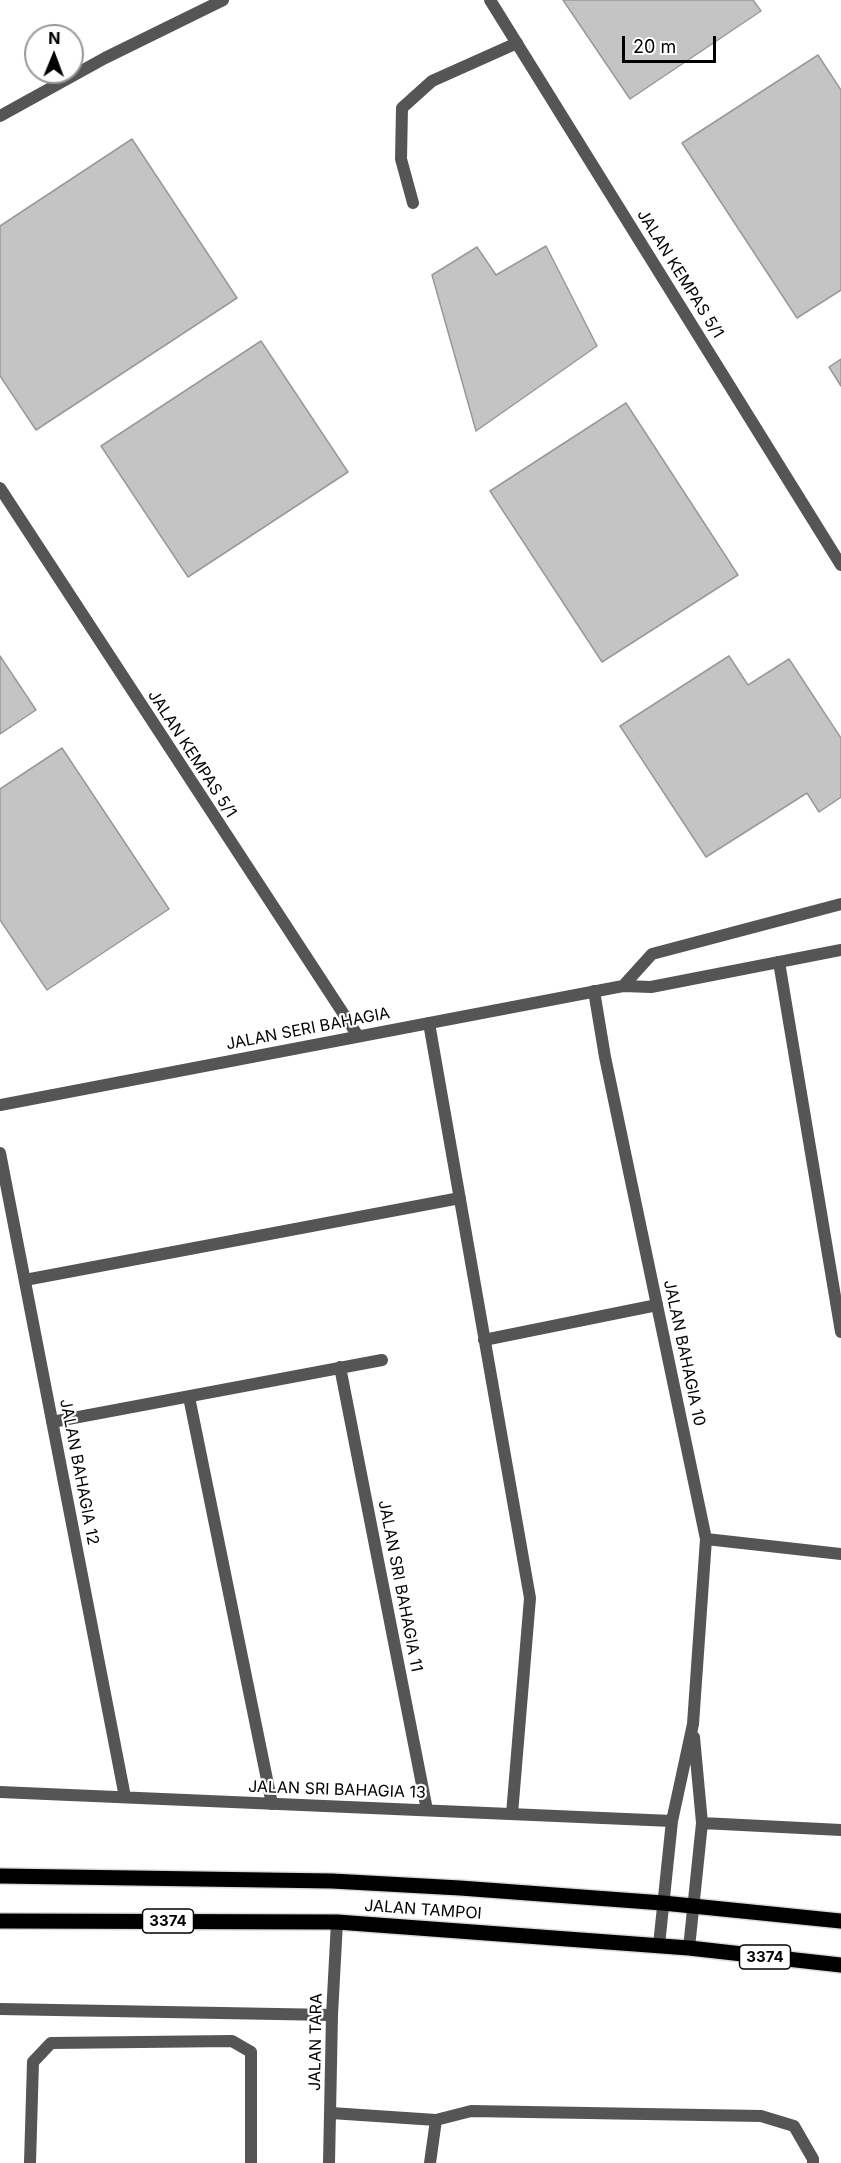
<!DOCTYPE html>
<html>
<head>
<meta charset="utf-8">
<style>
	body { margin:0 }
	#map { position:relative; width:841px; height:2163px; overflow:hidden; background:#fff; font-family:Inter,sans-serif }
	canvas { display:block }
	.north { position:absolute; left:24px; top:24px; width:60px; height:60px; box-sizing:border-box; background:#fff; border:2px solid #999; border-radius:50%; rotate:1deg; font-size:16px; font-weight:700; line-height:24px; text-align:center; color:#000 }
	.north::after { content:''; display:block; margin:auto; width:21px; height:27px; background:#000; clip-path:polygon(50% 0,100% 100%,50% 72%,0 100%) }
	.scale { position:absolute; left:622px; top:36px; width:94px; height:27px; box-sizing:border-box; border:3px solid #000; border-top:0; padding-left:8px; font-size:18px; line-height:21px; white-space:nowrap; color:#000; -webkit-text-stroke:4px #fff; paint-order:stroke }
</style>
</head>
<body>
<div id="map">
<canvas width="841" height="2163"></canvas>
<div class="north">N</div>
<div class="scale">20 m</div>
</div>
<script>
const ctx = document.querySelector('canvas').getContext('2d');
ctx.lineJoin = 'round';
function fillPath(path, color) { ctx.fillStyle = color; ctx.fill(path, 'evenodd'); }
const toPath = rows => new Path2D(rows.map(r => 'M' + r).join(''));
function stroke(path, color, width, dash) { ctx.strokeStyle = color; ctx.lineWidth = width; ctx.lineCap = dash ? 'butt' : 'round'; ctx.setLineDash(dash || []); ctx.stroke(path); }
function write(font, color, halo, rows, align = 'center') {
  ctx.font = font + ' Inter,sans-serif'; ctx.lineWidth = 4.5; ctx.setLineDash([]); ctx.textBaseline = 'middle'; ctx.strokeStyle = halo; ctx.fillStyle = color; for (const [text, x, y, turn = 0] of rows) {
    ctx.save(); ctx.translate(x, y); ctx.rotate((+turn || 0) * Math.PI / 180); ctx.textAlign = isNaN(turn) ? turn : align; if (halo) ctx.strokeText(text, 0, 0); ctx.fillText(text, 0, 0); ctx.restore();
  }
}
const building = toPath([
	[563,0,753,0,761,11,630,99,563,0],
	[818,55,841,90,841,290,797,318,682,143,818,55],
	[132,139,237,298,36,430,0,376,0,226,132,139],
	[546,246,597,346,476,431,432,275,477,247,496,275,546,246],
	[261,341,348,472,188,577,101,446,261,341],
	[841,359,841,386,829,367,841,359],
	[626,403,738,575,602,662,490,491,626,403],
	[0,656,36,710,0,734,0,656],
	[729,656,748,685,789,659,841,738,841,797,819,812,807,793,706,857,620,726,729,656],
	[62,748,169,909,47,990,0,920,0,789,62,748]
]);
const lane = toPath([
	[413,203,401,159,402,108,432,81,517,43],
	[779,962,841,1332],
	[429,1023,530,1598,512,1814],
	[25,1280,460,1198],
	[484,1340,657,1305],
	[189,1397,272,1804],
	[0,2009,332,2015],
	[331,2113,436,2120,471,2111,761,2116,794,2126,813,2159,813,2163],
	[30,2163,33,2062,51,2043,232,2041,251,2052,251,2163],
	[430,2163,436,2120]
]);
const street = toPath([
	[490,0,841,565],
	[0,116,105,58,223,0],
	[0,488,358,1036],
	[623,986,652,954,841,904],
	[594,991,605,1057,706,1539,693,1724,672,1821,659,1945],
	[0,1105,623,986,651,987,841,950],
	[0,1153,125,1797],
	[340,1367,427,1810],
	[52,1422,382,1360],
	[706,1539,841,1554],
	[0,1792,672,1821],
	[702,1823,841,1830],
	[689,1948,702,1823,694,1737],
	[329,2163,332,2015,337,1922]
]);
const primary = toPath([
	[0,1876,332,1881,460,1888,663,1903,841,1921],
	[0,1921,337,1922,689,1948,841,1965]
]);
const shields = [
	[168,1921,51],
	[765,1957,51]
];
const shieldNames = [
	["3374",168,1921],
	["3374",765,1957]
];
const streetNames = [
	["JALAN KEMPAS 5/1",680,274,58],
	["JALAN KEMPAS 5/1",192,754,57],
	["JALAN SERI BAHAGIA",308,1029,-11],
	["JALAN BAHAGIA 10",684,1353,78],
	["JALAN BAHAGIA 12",79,1472,79],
	["JALAN SRI BAHAGIA 11",400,1586,79],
	["JALAN SRI BAHAGIA 13",337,1790,2],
	["JALAN TAMPOI",423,1910,4],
	["JALAN TARA",316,2042,-89]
];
fillPath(building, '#c4c4c4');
stroke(building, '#999', 1.5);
stroke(primary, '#dbdbdb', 18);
stroke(lane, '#555', 12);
stroke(street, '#555', 12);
stroke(primary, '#000', 15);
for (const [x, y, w] of shields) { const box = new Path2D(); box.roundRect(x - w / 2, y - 12, w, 24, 4.5); ctx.fillStyle = '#fff'; ctx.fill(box); stroke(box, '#000', 1.5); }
write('bold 15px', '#000', null, shieldNames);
write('16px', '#000', '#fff', streetNames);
</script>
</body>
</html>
